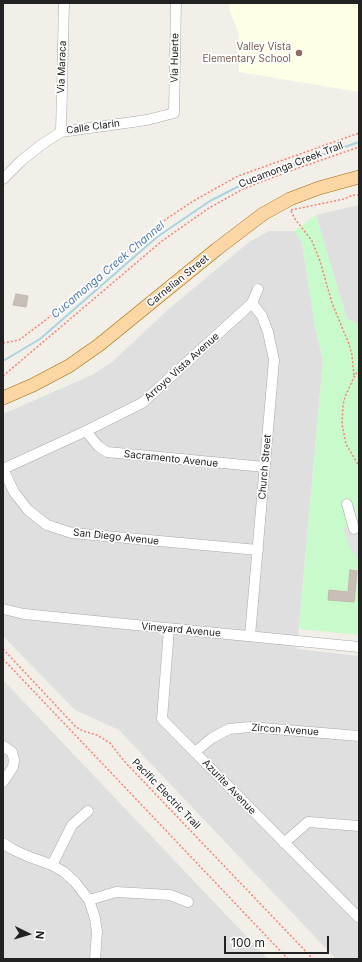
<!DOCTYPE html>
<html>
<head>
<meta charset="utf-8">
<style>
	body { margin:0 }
	#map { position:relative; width:362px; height:962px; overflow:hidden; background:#f2efe9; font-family:Inter,sans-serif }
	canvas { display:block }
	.frame { position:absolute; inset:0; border:4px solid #222; pointer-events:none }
	.north { position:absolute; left:8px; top:914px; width:40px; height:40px; -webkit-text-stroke:3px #fff; paint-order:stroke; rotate:95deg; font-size:11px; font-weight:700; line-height:16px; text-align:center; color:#222 }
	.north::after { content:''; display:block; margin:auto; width:14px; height:18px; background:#222; clip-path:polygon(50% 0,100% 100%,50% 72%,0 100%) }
	.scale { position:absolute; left:224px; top:936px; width:105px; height:18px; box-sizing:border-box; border:2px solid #222; border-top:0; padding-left:5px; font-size:12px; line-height:14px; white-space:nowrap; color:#222; -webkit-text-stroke:3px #fff; paint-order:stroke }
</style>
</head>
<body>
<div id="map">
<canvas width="362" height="962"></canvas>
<div class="frame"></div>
<div class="north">N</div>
<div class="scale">100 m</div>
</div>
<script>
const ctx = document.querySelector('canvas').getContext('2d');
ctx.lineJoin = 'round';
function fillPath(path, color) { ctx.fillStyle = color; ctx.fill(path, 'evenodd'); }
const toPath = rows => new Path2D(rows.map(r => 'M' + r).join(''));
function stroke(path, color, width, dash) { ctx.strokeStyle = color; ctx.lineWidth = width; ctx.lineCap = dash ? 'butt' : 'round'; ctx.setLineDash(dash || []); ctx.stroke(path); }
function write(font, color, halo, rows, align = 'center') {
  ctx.font = font + ' Inter,sans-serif'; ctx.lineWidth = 3.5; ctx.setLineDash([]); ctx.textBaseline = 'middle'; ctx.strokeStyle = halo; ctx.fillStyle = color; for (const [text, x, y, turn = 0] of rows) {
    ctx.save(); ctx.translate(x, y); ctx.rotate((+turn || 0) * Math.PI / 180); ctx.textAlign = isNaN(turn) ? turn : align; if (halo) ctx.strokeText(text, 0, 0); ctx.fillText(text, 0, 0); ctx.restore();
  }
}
const residential = toPath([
	[359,205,359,324,347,319,316,215],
	[269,231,294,231,302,242,315,328,323,359,297,649,359,656,359,959,336,959,119,730,75,710,3,636,3,414,92,375,112,362,171,307,249,242],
	[3,680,268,959,3,959]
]);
const education = toPath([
	[230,3,359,3,359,92,239,72,239,34,229,9]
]);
const park = toPath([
	[316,215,347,319,359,324,359,635,299,629,323,359,315,328,302,242,294,231]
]);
const parking = toPath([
	[359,524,359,563,348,543,343,528]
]);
const stream = toPath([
	[3,361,40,339,157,237,210,201,253,179,359,142]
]);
const building = toPath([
	[16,294,28,296,26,307,13,305,16,294],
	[350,570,357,571,354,602,328,600,329,590,348,592,350,570]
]);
const path = toPath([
	[291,210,344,199,353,195,359,195],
	[291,211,295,219,312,241,320,261,332,303,349,344,352,355,354,377],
	[3,343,19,340,47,319,166,219,195,200,238,176,359,133],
	[359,369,354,377,345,397,343,405,342,424,346,444,359,466],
	[3,376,162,241,209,208,243,189,287,172,359,147],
	[3,649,76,727,83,731,97,735,110,743,124,761,313,959],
	[3,659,288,959]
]);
const minor = toPath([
	[61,132,64,3],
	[3,179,21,161,41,145,61,132,147,120,174,113,176,3],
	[86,431,98,446,107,452,265,467],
	[3,469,86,431,142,403,252,303,258,289],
	[3,469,14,492,28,510,47,525,72,533,258,550],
	[347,504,354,529],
	[3,609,24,614,359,647],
	[169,629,162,719,359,918],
	[250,636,274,360,268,332,262,316,252,303],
	[3,746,12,752,14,760,13,767,3,782],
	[195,752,212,738,229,729,250,727,359,736],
	[3,843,12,849,27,856,52,865,64,872,75,882,89,900,95,918,97,932,95,959],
	[284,843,308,822,359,826],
	[52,865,72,825,88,811],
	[89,900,116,892,170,895,188,902]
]);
const major = toPath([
	[3,398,33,385,69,366,99,345,217,249,263,214,290,199,319,188,359,177]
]);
const markers = [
	[299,53,4,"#8d6e63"]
];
const educationNames = [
	["Valley Vista",291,47],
	["Elementary School",291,59]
];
const streetNames = [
	["Via Huerte",175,58,-89],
	["Via Maraca",62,67,-88],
	["Calle Clarin",93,127,-8],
	["Cucamonga Creek Trail",291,165,-21],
	["Carnelian Street",178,281,-39],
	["Arroyo Vista Avenue",182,367,-42],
	["Sacramento Avenue",171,459,6],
	["Church Street",265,467,-85],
	["San Diego Avenue",116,537,6],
	["Vineyard Avenue",181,630,5],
	["Zircon Avenue",285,730,4],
	["Azurite Avenue",229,787,46],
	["Pacific Electric Trail",166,794,46]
];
const waterNames = [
	["Cucamonga Creek Channel",108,270,-40]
];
fillPath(residential, '#e0dfdf');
fillPath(education, '#ffffe5');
fillPath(park, '#c8facc');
fillPath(parking, '#e2e2e2');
stroke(stream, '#aad3df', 2);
fillPath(building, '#c7bfb8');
stroke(building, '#c4b6ab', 1);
stroke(minor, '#a9a9a9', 11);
stroke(major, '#a06b00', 14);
stroke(path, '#fa8072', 1.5, [2, 2]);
stroke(minor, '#fff', 10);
stroke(major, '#fcd6a4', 13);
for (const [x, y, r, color] of markers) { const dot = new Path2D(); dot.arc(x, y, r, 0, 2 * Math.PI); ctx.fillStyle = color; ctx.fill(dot); stroke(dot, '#fff', 1.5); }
write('10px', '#785e54', '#fff', educationNames, 'right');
write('10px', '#222', '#fff', streetNames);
write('italic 11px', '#4a7aab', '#fff', waterNames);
</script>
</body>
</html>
